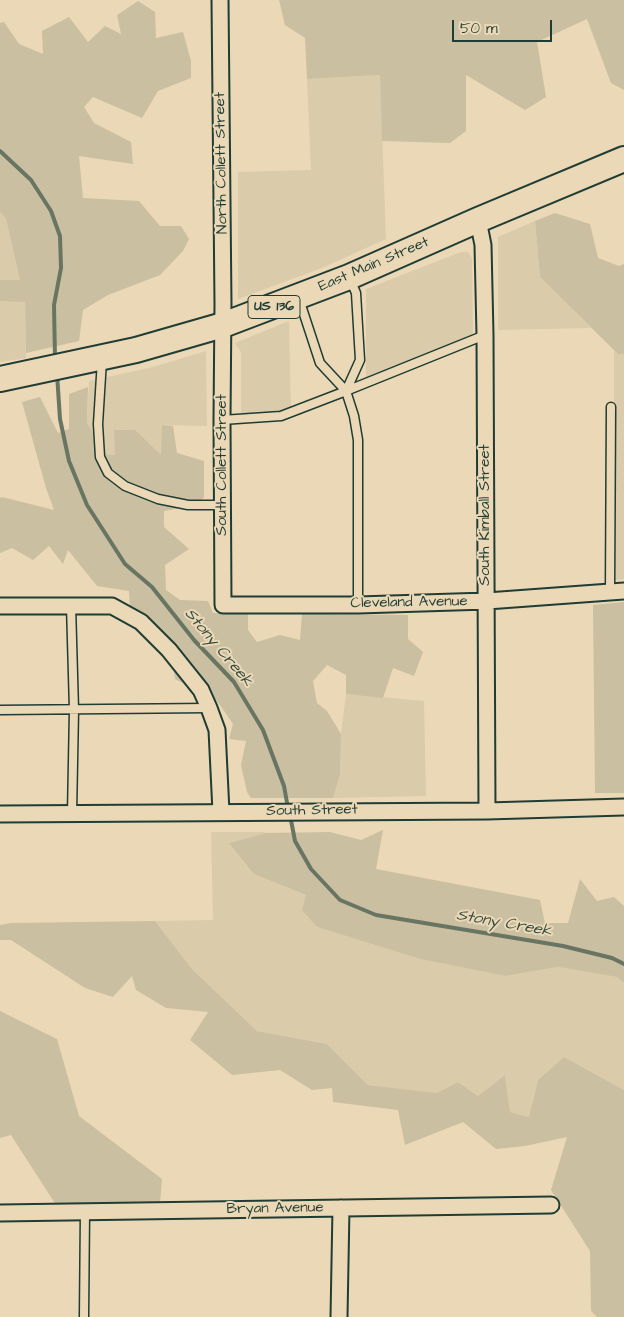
<!DOCTYPE html>
<html>
<head>
<meta charset="utf-8">
<style>
	body { margin:0 }
	#map { position:relative; width:624px; height:1317px; overflow:hidden; background:#ebd8b6; font-family:"Architects Daughter",sans-serif }
	canvas { display:block }
	.scale { position:absolute; left:452px; top:20px; width:100px; height:22px; box-sizing:border-box; border:2px solid #1f3d34; border-top:0; padding-left:6px; font-size:15px; line-height:18px; white-space:nowrap; color:#1f3d34; -webkit-text-stroke:4px #ebd8b6; paint-order:stroke }
</style>
</head>
<body>
<div id="map">
<canvas width="624" height="1317"></canvas>
<div class="scale">50 m</div>
</div>
<script>
const ctx = document.querySelector('canvas').getContext('2d');
ctx.lineJoin = 'round';
function fillPath(path, color) { ctx.fillStyle = color; ctx.fill(path, 'evenodd'); }
const toPath = rows => new Path2D(rows.map(r => 'M' + r).join(''));
function stroke(path, color, width, dash) { ctx.strokeStyle = color; ctx.lineWidth = width; ctx.lineCap = dash ? 'butt' : 'round'; ctx.setLineDash(dash || []); ctx.stroke(path); }
function write(font, color, halo, rows, align = 'center') {
  ctx.font = font + ' "Architects Daughter",sans-serif'; ctx.lineWidth = 4; ctx.setLineDash([]); ctx.textBaseline = 'middle'; ctx.strokeStyle = halo; ctx.fillStyle = color; for (const [text, x, y, turn = 0] of rows) {
    ctx.save(); ctx.translate(x, y); ctx.rotate((+turn || 0) * Math.PI / 180); ctx.textAlign = isNaN(turn) ? turn : align; if (halo) ctx.strokeText(text, 0, 0); ctx.fillText(text, 0, 0); ctx.restore();
  }
}
const built = toPath([
	[380,75,386,239,322,268,238,299,238,172,311,170,307,79],
	[0,212,6,219,25,302,26,358,0,362],
	[535,221,540,277,591,328,498,330,498,237],
	[461,252,468,252,472,258,473,340,366,383,366,289],
	[289,321,291,412,241,419,241,352,235,343],
	[206,351,207,426,162,425,162,455,107,455,87,423,89,381,153,367],
	[614,351,618,354,624,354,624,579,614,580],
	[346,694,424,701,426,796,333,798,340,775,341,734],
	[211,832,264,832,266,833,230,843,254,874,306,895,317,927,420,959,505,976,558,967,617,977,624,983,624,1090,564,1057,538,1080,529,1117,510,1112,505,1075,478,1096,458,1082,437,1093,368,1085,327,1044,257,1031,192,969,155,921,213,920]
]);
const green = toPath([
	[279,0,624,0,624,90,611,83,587,19,537,42,546,97,525,110,466,75,466,131,450,143,382,141,380,75,307,79,305,38,285,25],
	[138,1,155,12,156,38,183,32,191,61,191,78,158,91,142,118,93,97,84,107,94,123,131,142,133,164,79,156,83,198,139,201,160,226,181,226,189,239,183,251,160,275,108,295,83,310,79,341,26,353,25,302,0,301,0,280,20,280,6,219,0,212,0,23,4,22,19,44,43,54,42,31,69,17,88,42,105,26,121,34,117,15],
	[555,213,590,224,598,258,619,266,624,264,624,354,618,354,540,277,535,221],
	[88,387,87,423,107,455,115,455,114,430,135,430,161,455,162,425,173,426,177,453,204,461,204,497,198,505,164,511,164,527,189,549,165,565,166,590,180,600,208,601,213,613,248,614,248,630,257,642,280,635,300,640,302,614,408,615,408,639,423,652,414,676,393,668,383,698,346,694,346,675,327,665,313,681,317,703,327,711,341,734,340,775,333,798,251,798,247,792,241,765,246,741,229,739,233,724,220,705,197,678,187,685,175,679,173,665,130,610,129,591,97,586,68,550,63,564,49,546,33,560,12,548,0,553,0,498,2,497,54,510,46,488,22,402,40,397,58,433,69,429,69,394],
	[624,602,624,793,595,793,593,605],
	[383,830,376,869,540,900,545,923,568,923,580,879,597,901,614,897,624,906,624,983,617,977,558,967,505,976,420,959,317,927,302,910,306,895,254,874,229,843,266,833,330,832,361,840],
	[155,921,192,969,257,1031,327,1044,368,1085,437,1093,458,1082,478,1096,505,1075,510,1112,529,1117,538,1080,564,1057,624,1090,624,1317,597,1317,591,1311,590,1251,551,1190,567,1137,525,1146,496,1149,463,1122,405,1145,398,1110,333,1102,332,1088,312,1090,280,1070,232,1075,190,1040,208,1012,166,1008,136,990,132,976,113,997,85,988,11,940,0,940,0,925,11,923],
	[0,1011,57,1039,79,1116,162,1179,160,1203,56,1205,11,1135,0,1138]
]);
const stream = toPath([
	[0,151,31,180,51,211,60,236,61,268,54,305,55,359],
	[57,374,60,419,69,461,87,505,125,564,152,587,194,640,234,682,263,730,284,786,288,808],
	[290,815,295,841,311,869,340,900,376,915,563,946,612,958,624,964]
]);
const service = toPath([
	[299,299,320,363,346,391],
	[102,360,98,424,100,457,108,473,125,486,158,499,188,505,223,505],
	[222,420,281,416,346,391,360,360,356,293,350,279],
	[610,592,611,407],
	[71,605,74,710,72,814],
	[358,605,358,440,354,416,346,391,485,335],
	[0,710,209,708],
	[84,1317,85,1211]
]);
const minor = toPath([
	[220,0,223,304,222,420,223,605,358,605,487,601,624,591],
	[478,220,483,245,485,335,487,811],
	[0,606,112,606,141,622,169,650,201,690,209,708,217,730,221,812],
	[0,814,487,811,624,807],
	[0,1213,551,1205],
	[339,1317,341,1208]
]);
const primary = toPath([
	[0,379,136,350,223,325,349,277,478,220,624,159]
]);
const shields = [
	[274,307,52]
];
const shieldNames = [
	["US 136",274,307]
];
const streetNames = [
	["North Collett Street",222,163,-91],
	["East Main Street",374,265,-23],
	["South Collett Street",223,465,-90],
	["South Kimball Street",486,515,-90],
	["Cleveland Avenue",409,603,-1],
	["South Street",312,811,-1],
	["Bryan Avenue",275,1209,-1]
];
const waterNames = [
	["Stony Creek",218,648,50],
	["Stony Creek",504,924,10]
];
fillPath(built, '#dacbab');
fillPath(green, '#cabfa1');
stroke(stream, '#697563', 4);
stroke(service, '#1f3d34', 11);
stroke(minor, '#1f3d34', 19);
stroke(primary, '#1f3d34', 28);
stroke(service, '#ebd8b6', 8);
stroke(minor, '#ebd8b6', 15);
stroke(primary, '#ebd8b6', 24);
for (const [x, y, w] of shields) { const box = new Path2D(); box.roundRect(x - w / 2, y - 11.5, w, 23, 4); ctx.fillStyle = '#ebd8b6'; ctx.fill(box); stroke(box, '#1f3d34', 1); }
write('bold 14px', '#1f3d34', null, shieldNames);
write('15px', '#1f3d34', '#ebd8b6', streetNames);
write('italic 16px', '#314b40', '#ebd8b6', waterNames);
</script>
</body>
</html>
